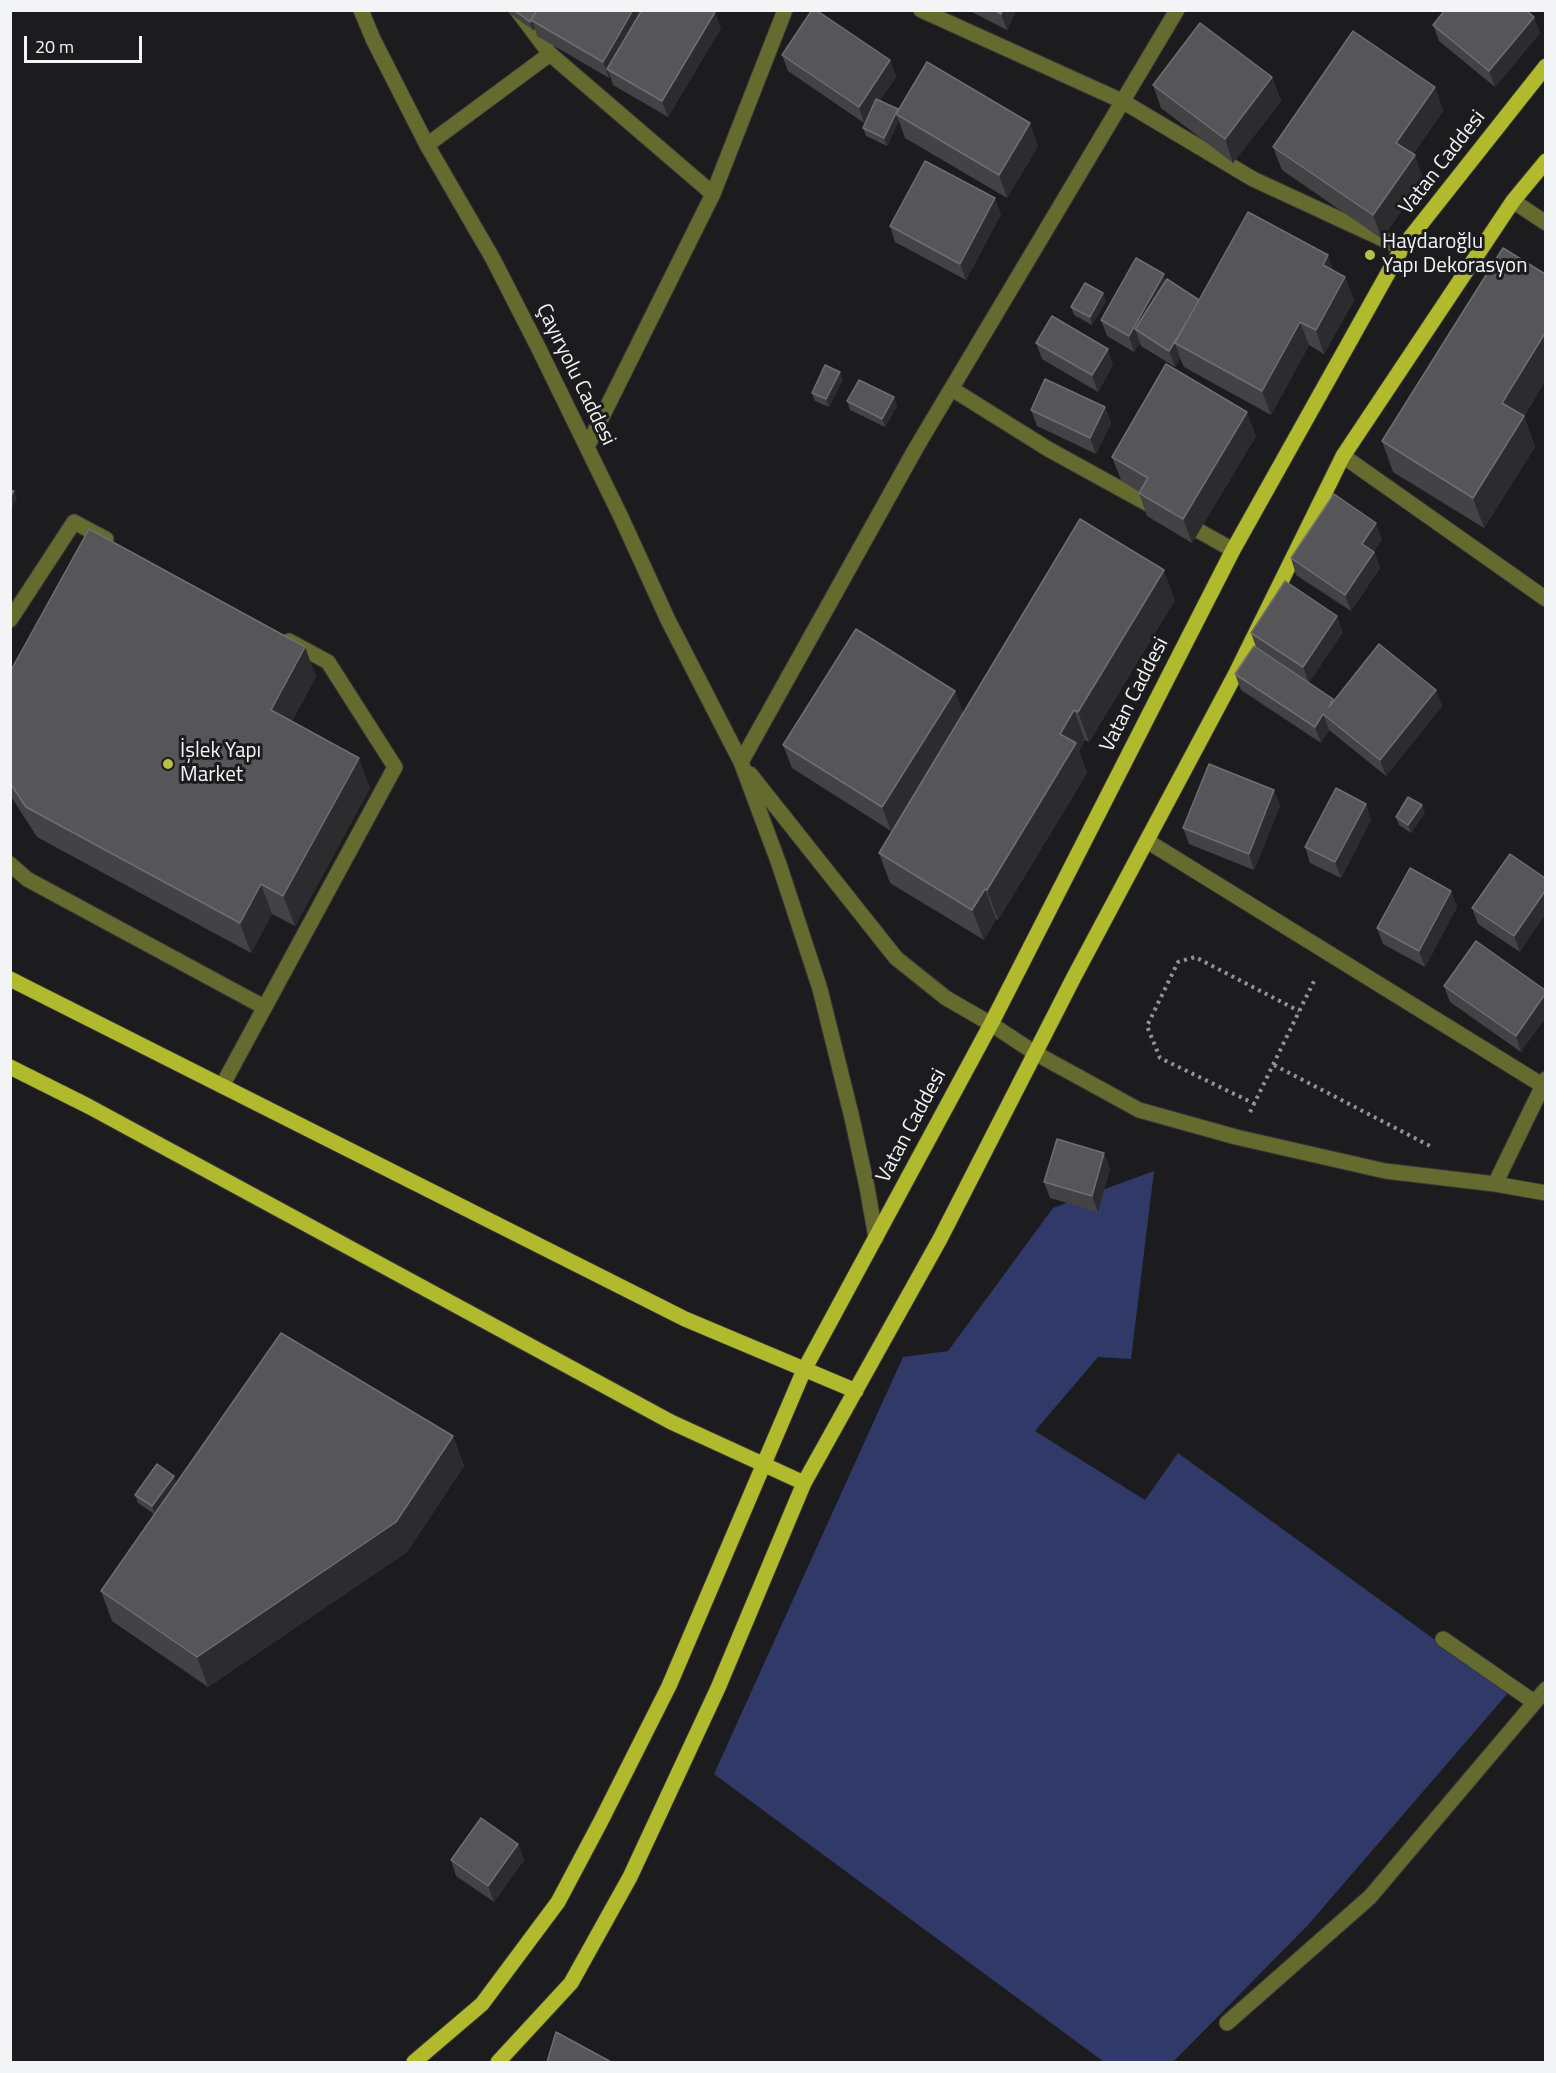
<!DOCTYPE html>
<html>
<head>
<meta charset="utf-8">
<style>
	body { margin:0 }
	#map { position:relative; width:1556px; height:2073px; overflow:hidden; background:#1c1c1f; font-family:"Titillium Web",sans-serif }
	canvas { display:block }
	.frame { position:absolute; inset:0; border:12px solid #f3f4f5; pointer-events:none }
	.scale { position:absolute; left:24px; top:36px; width:118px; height:27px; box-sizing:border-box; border:3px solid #f3f4f5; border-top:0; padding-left:8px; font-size:18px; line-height:21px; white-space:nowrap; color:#f3f4f5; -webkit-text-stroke:4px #1c1c1f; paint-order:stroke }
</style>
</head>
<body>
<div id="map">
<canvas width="1556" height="2073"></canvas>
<div class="frame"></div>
<div class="scale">20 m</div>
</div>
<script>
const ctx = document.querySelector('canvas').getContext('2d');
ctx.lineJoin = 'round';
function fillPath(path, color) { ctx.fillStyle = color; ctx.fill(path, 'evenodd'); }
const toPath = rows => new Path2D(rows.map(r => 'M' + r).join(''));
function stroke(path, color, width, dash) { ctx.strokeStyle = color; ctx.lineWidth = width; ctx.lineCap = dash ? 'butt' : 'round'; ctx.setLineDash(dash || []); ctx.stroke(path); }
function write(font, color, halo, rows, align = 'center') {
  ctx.font = font + ' "Titillium Web",sans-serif'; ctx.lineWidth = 6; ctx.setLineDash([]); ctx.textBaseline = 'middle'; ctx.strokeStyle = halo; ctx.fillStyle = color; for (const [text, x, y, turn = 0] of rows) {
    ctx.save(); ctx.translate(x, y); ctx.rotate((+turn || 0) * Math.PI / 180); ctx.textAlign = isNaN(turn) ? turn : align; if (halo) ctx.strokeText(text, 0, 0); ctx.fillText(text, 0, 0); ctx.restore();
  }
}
const green = toPath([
	[1154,1171,1131,1359,1098,1357,1035,1431,1145,1500,1178,1453,1508,1693,1308,1925,1173,2062,1104,2062,714,1774,903,1357,948,1351,1053,1208]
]);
const path = toPath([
	[1274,1065,1432,1147],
	[1255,1104,1160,1058,1147,1026,1178,962,1195,957,1299,1011],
	[1250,1112,1315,979]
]);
const minor = toPath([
	[361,10,373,39,427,145,493,259,539,349,621,517,668,620,741,762,779,864,820,989,852,1118,867,1187,876,1238],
	[517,10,550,54,713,194],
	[921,10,1122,101,1253,179,1402,248],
	[427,145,550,54],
	[1513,201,1546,223],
	[952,389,1048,449,1159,510],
	[587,447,713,194,785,10],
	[1343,456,1546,599],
	[1183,522,1233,550],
	[10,620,74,522,106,539],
	[741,762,916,448,1177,10],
	[750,774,896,958,946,998,991,1024,1035,1053,1139,1110,1236,1137,1385,1171,1495,1184,1546,1193],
	[1147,841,1542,1085],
	[10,864,27,879,264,1007],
	[222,1086,395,767,328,662,289,641],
	[1495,1184,1546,1079],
	[1443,1639,1534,1702],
	[1227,2023,1370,1897,1546,1689]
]);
const major = toPath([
	[10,979,685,1319,856,1391],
	[10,1067,88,1106,671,1422,804,1483],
	[414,2062,482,2004,558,1902,601,1821,669,1686,804,1370,991,1024,1233,550,1402,248,1546,66],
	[498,2062,571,1983,630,1877,718,1688,804,1483,940,1239,1074,977,1235,675,1343,456,1513,201,1546,161]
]);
const wall = toPath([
	[508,10,639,10,640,14,721,28,668,117,613,85,610,75,609,78,537,36,535,29,533,30,509,13],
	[968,10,1016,10,1007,30],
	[1433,25,1540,33,1495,87,1439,41],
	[782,55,890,60,896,77,880,100,898,111,1038,146,1007,198,905,138,899,121,887,146,866,136,863,128,868,118,864,123,788,71],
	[1272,77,1281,101,1233,163,1161,108,1153,85],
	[1435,87,1443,111,1413,154,1423,179,1382,239,1282,170,1273,147],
	[1001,214,966,280,895,242,890,226],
	[1333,270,1345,277,1354,300,1324,354,1309,345,1271,415,1184,367,1180,358,1175,367,1141,346,1140,343,1134,352,1107,336,1101,320,1166,281,1199,300],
	[1103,293,1106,301,1092,325,1074,315,1071,307],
	[1036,343,1113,365,1098,392,1042,359],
	[843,380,829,407,815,401,812,393],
	[1545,381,1524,416,1535,447,1484,528,1393,472,1382,441],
	[894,397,897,406,885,427,850,410,847,401],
	[1105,407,1111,423,1096,454,1037,426,1031,410],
	[1256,436,1192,543,1147,516,1139,493,1139,492,1121,480,1112,457],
	[1382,539,1374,551,1380,568,1351,611,1296,575,1291,558],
	[1175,600,1089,742,1085,740,1079,751,1087,773,998,920,996,919,984,940,890,883,879,853,924,779,891,831,792,768,783,745,955,691,963,713],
	[1343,632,1309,682,1333,699,1334,701,1436,690,1442,706,1386,776,1329,730,1321,743,1241,690,1235,674,1256,647,1251,633],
	[305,647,316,677,292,721,370,788,295,926,272,914,251,953,37,837,12,798,10,795,10,672],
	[1274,790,1280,806,1254,870,1189,844,1183,828],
	[1366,804,1371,820,1341,878,1310,863,1305,847],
	[1425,813,1411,833,1399,825,1396,817],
	[1510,854,1520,952,1478,924,1472,908],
	[1451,891,1457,907,1425,967,1383,944,1377,928],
	[1444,986,1545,990,1521,1052,1450,1002],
	[1104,1153,1110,1169,1098,1212,1050,1198,1044,1182],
	[453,1436,464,1466,407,1552,208,1687,112,1621,101,1591,154,1514,138,1503,135,1495,174,1476,176,1483],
	[518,1844,524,1860,494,1902,456,1876,451,1860]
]);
const shadedWall = toPath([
	[633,10,639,10,643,20,607,69,610,75,609,78,603,62],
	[1002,10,1016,10,1007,30,1001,14],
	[715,12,721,28,668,117,662,101],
	[1534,17,1540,33,1495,87,1489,71],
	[532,21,535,29,533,30,530,22],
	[890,60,896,77,864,123,859,107],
	[1272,77,1281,101,1233,163,1225,139],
	[1435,87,1443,111,1404,166,1396,143],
	[898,109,900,117,896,114,899,121,887,146,884,138],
	[1030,123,1038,146,1007,198,999,175],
	[1415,155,1423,179,1382,239,1373,215],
	[995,198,1001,214,966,280,960,264],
	[1328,255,1336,279,1323,265],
	[1164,274,1169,290,1135,329,1140,343,1134,352,1129,336],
	[1345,277,1354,300,1324,354,1316,330],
	[1103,293,1106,301,1092,325,1090,317],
	[1200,301,1175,343,1180,358,1175,367,1169,351],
	[1300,322,1309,345,1271,415,1262,391],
	[1545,333,1545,381,1513,433,1502,403],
	[1108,349,1113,365,1098,392,1092,375],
	[840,372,843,380,829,407,826,399],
	[894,397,897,406,885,427,882,419],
	[1105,407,1111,423,1096,454,1090,438],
	[1247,412,1256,436,1192,543,1183,519],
	[1524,416,1535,447,1484,528,1473,498],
	[14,491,17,499,10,511,10,497],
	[1376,523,1382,539,1368,560,1362,544],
	[1374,552,1380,568,1351,611,1345,595],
	[1164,570,1175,600,1089,742,1078,712],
	[1337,616,1343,632,1309,683,1303,667],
	[305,647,316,677,282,740,271,710],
	[1436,690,1442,706,1386,776,1380,760],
	[955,691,964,714,891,831,882,807],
	[1074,710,1085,740,1079,751,1087,773,998,920,987,890,1060,734],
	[1323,714,1329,730,1321,743,1315,727],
	[359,758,370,788,295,926,283,896],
	[1274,790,1280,806,1254,870,1249,854],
	[1366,804,1371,820,1341,878,1335,862],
	[1422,805,1425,813,1411,833,1408,825],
	[261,884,272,914,251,953,240,923],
	[985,889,996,919,984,940,972,910],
	[1451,891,1457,907,1425,967,1419,951],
	[1545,891,1545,915,1520,952,1514,936],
	[1545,994,1545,1019,1521,1052,1516,1036],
	[1104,1153,1110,1169,1098,1212,1092,1196],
	[453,1436,464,1466,407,1552,208,1687,197,1657],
	[174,1476,177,1484,155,1515,152,1506],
	[518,1844,524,1860,494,1902,488,1886]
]);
const building = toPath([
	[514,10,537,10,530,22,514,10],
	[537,10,633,10,603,62,531,20,537,10],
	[642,10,713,10,715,12,662,101,607,69,642,10],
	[812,10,816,10,890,60,859,107,782,55,812,10],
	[994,10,1002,10,1001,14,994,10],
	[1445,10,1526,10,1534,17,1489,71,1433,25,1445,10],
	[1200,23,1272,77,1225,139,1153,85,1200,23],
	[1353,31,1435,87,1396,143,1415,155,1373,215,1273,147,1353,31],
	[927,62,1030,123,999,175,896,114,927,62],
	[876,99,898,109,884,138,863,128,876,99],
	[925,161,995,198,960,264,890,226,925,161],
	[1248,212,1328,255,1323,265,1345,277,1316,330,1300,322,1262,391,1175,343,1248,212],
	[1503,248,1545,274,1545,333,1502,403,1524,416,1473,498,1382,441,1503,248],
	[1136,258,1164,274,1129,336,1101,320,1136,258],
	[1167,279,1199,300,1186,323,1169,351,1135,329,1167,279],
	[1085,283,1103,293,1090,317,1071,307,1085,283],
	[1052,316,1108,349,1092,375,1036,343,1052,316],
	[1166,364,1247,412,1183,519,1139,493,1148,478,1112,457,1166,364],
	[825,365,840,372,826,399,812,393,825,365],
	[1045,379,1105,407,1090,438,1031,410,1045,379],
	[859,380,894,397,882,419,847,401,859,380],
	[10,490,14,491,10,497,10,490],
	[1334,494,1376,523,1362,544,1374,552,1345,595,1291,558,1334,494],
	[1080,519,1164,570,1078,712,1074,710,1060,734,1076,743,987,890,985,889,972,910,879,853,1080,519],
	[89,529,305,647,271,710,359,758,283,896,261,884,240,923,26,807,10,783,10,672,89,529],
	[1285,581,1337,616,1303,667,1251,633,1285,581],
	[856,629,955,691,882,807,783,745,856,629],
	[1379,644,1436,690,1380,760,1323,714,1315,727,1235,674,1254,646,1333,699,1329,707,1379,644],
	[1209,764,1274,790,1249,854,1183,828,1209,764],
	[1336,788,1366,804,1335,862,1305,847,1336,788],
	[1408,797,1422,805,1408,825,1396,817,1408,797],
	[1510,854,1545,878,1545,891,1514,936,1472,908,1510,854],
	[1410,868,1451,891,1419,951,1377,928,1410,868],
	[1476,941,1545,990,1545,994,1516,1036,1444,986,1476,941],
	[1057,1139,1104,1153,1092,1196,1044,1182,1057,1139],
	[281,1333,453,1436,396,1522,197,1657,101,1591,281,1333],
	[157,1464,174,1476,152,1506,135,1495,157,1464],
	[481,1818,518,1844,488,1886,451,1860,481,1818],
	[556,2032,611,2062,547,2062,556,2032]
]);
const markers = [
	[1370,255,6,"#b7c148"],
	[168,764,6,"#b7c148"]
];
const streetNames = [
	["Vatan Caddesi",1443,163,-52],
	["Çayıryolu Caddesi",575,375,64],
	["Vatan Caddesi",1135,695,-63],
	["Vatan Caddesi",912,1126,-62]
];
const poiNames = [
	["Haydaroğlu",1382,243],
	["Yapı Dekorasyon",1382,267],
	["İşlek Yapı",180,752],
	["Market",180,776]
];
fillPath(green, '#303967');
stroke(minor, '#363639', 17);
stroke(major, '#363639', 17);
stroke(path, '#929394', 4, [3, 4.5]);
stroke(minor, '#656b2f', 15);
stroke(major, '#b0ba2c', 15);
fillPath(wall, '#434346');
fillPath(shadedWall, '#2c2c2f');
fillPath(building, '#565659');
stroke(building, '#6f6f71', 1.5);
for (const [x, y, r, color] of markers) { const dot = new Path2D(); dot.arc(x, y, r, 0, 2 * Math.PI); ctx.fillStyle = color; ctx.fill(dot); stroke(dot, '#1c1c1f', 2); }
write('21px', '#f3f4f5', '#1c1c1f', streetNames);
write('21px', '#f3f4f5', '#1c1c1f', poiNames, 'left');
</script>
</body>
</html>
